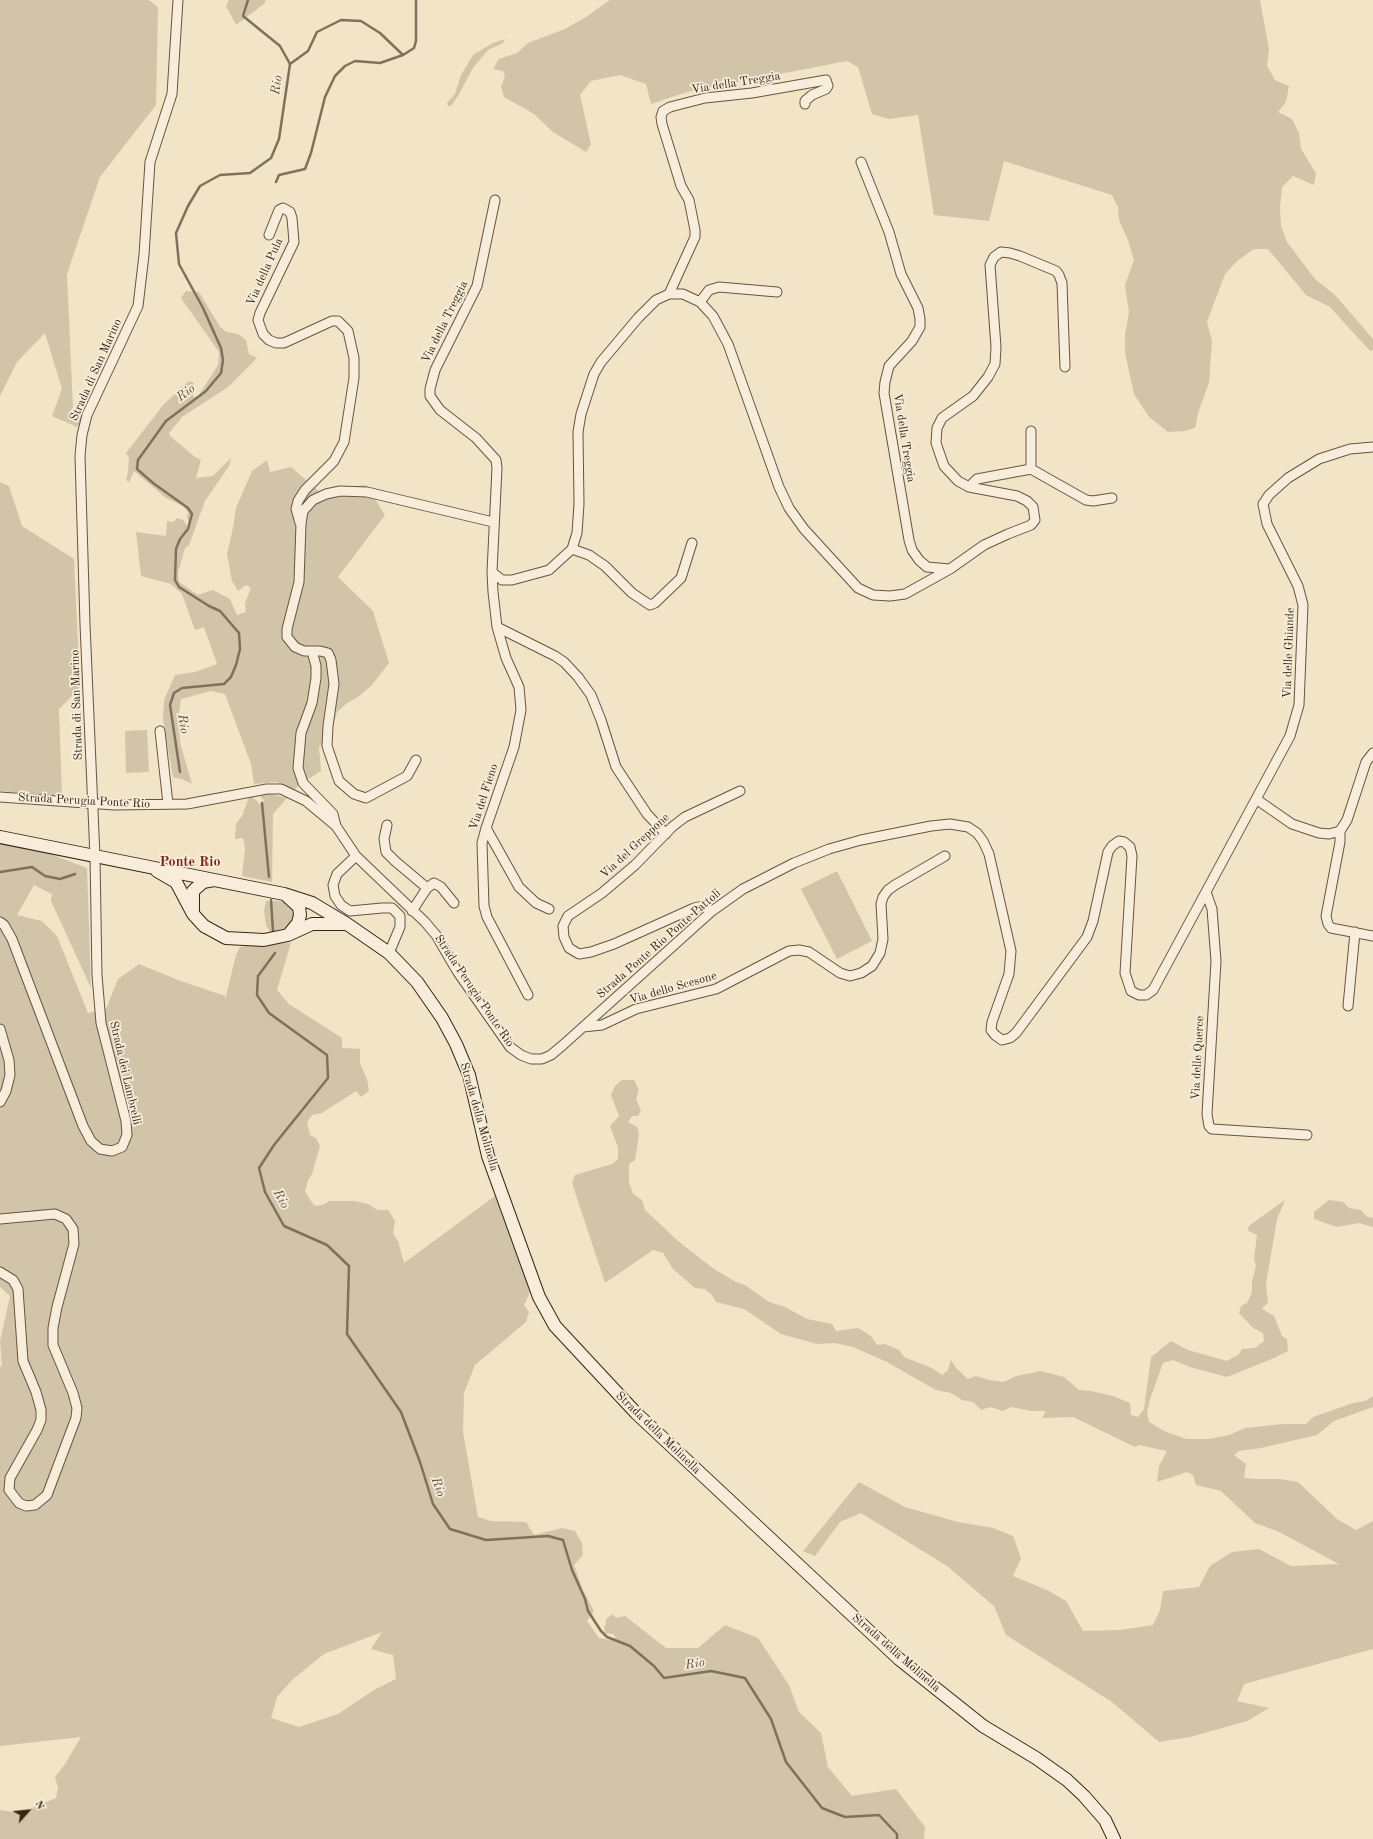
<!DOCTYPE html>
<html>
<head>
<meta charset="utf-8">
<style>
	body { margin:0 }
	#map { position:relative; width:1373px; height:1839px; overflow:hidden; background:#f2e4c6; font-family:"Old Standard TT",serif }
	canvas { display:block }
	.north { position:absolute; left:8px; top:1791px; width:40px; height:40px; -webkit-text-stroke:3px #f7edda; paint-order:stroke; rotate:63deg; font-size:11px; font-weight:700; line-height:16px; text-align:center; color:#352613 }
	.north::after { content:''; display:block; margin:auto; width:14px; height:18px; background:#352613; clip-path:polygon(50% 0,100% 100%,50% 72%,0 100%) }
</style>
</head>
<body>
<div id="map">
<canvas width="1373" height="1839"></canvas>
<div class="north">N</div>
</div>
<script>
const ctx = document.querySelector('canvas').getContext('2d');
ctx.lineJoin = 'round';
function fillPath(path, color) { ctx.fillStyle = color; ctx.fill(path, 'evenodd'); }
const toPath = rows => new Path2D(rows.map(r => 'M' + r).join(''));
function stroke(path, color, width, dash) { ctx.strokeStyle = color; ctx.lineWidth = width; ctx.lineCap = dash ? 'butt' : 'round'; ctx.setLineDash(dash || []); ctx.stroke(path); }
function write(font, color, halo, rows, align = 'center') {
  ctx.font = font + ' "Old Standard TT",serif'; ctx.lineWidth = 3.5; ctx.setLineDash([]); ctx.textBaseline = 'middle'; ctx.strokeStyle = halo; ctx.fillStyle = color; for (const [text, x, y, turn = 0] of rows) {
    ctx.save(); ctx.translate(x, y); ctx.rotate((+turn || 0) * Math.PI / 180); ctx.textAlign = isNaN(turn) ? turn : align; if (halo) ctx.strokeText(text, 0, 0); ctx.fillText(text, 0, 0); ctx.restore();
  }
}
const green = toPath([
	[0,0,149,0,158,7,156,105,100,177,67,274,73,409,81,417,81,423,77,427,52,416,62,389,45,333,17,362,0,396],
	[229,0,266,0,264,4,236,25,226,6],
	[610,0,1260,0,1269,49,1267,66,1275,80,1289,86,1286,102,1278,112,1292,119,1299,133,1301,149,1316,173,1314,185,1293,176,1282,187,1280,208,1281,226,1287,242,1315,279,1335,295,1373,339,1373,350,1370,351,1330,307,1306,295,1268,249,1254,249,1237,261,1225,274,1207,322,1212,341,1209,383,1198,413,1195,428,1184,431,1168,432,1149,417,1134,394,1125,353,1125,335,1129,312,1125,285,1134,260,1128,240,1119,220,1118,207,1112,195,1004,161,989,221,934,215,918,115,889,119,872,114,858,67,847,61,687,92,651,104,646,84,620,75,591,81,580,95,591,144,586,152,553,132,534,114,504,97,501,87,505,77,503,71,493,69,499,59,517,53,528,43,565,29,586,17],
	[505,39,503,43,488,50,473,68,458,96,451,106,448,106,447,103,455,94,461,75,473,55,493,43],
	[186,291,199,292,220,327,227,332,238,334,246,340,249,354,257,358,228,387,182,417,169,433,170,436,195,457,201,460,196,478,213,476,231,458,229,466,205,501,189,545,185,548,178,573,179,582,198,595,213,590,230,599,237,615,246,612,245,603,251,588,246,585,238,591,232,581,227,554,233,528,236,508,252,471,267,460,270,472,291,467,321,493,337,488,366,485,385,515,338,577,373,611,389,663,372,685,358,697,347,703,337,712,331,735,319,747,321,771,300,784,294,790,276,782,254,784,251,764,225,694,211,691,181,699,179,714,180,743,192,784,182,779,173,777,163,720,164,700,175,675,195,672,217,664,204,627,195,630,182,594,171,584,141,576,136,532,166,536,167,521,173,522,177,518,183,520,190,529,187,517,188,512,183,506,166,498,134,471,129,482,126,480,128,472,129,458,126,453,164,404,189,381,194,383,193,396,197,398,218,365,219,352,181,298],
	[0,482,9,486,22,526,74,559,80,688,59,709,62,796,0,791],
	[147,730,149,772,126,773,125,731],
	[271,794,287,798,273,814,272,882,242,876,245,848,243,838,235,839,236,824,242,816,249,797,253,797,260,804,264,801,260,795],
	[0,843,45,852,87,868,91,988,51,901,52,894,34,885,17,915,42,921,57,936,88,1013,106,1009,118,979,139,964,178,980,225,996,225,1000,236,955,240,947,260,944,291,943,277,990,289,1004,342,1038,342,1048,360,1049,360,1063,367,1079,369,1091,361,1097,356,1091,322,1113,312,1115,307,1122,310,1135,316,1138,320,1146,312,1174,308,1180,305,1191,310,1200,315,1206,323,1205,329,1201,354,1201,368,1204,378,1210,388,1210,395,1221,393,1234,398,1241,404,1263,495,1196,530,1292,524,1305,529,1312,526,1322,475,1365,464,1393,463,1432,478,1517,491,1521,526,1522,534,1535,562,1528,575,1531,582,1543,583,1555,574,1565,583,1590,594,1611,587,1621,599,1638,609,1640,616,1638,613,1634,605,1633,604,1627,606,1624,606,1619,613,1614,616,1618,625,1616,666,1648,698,1648,725,1625,758,1638,789,1685,799,1712,821,1733,828,1767,852,1796,896,1789,925,1827,924,1839,0,1839,0,1810,20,1813,56,1798,58,1788,55,1777,65,1764,81,1737,0,1746,0,1366,2,1367,0,1341,10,1296,0,1287],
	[382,1632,371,1649,393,1655,396,1679,374,1690,338,1714,299,1727,271,1718,277,1697,292,1680,324,1654],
	[837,871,872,941,837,959,801,889],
	[266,901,287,901,296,910,291,926,270,932,266,925,264,911],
	[622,1080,634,1080,639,1090,636,1099,641,1111,638,1116,632,1116,628,1122,637,1127,639,1134,635,1160,629,1164,629,1182,633,1194,642,1200,645,1210,678,1241,714,1269,736,1282,745,1285,769,1302,785,1307,807,1319,832,1324,836,1331,858,1328,871,1336,877,1345,885,1344,899,1350,904,1357,932,1368,942,1375,948,1370,951,1360,956,1368,968,1379,976,1376,989,1380,1004,1382,1016,1376,1041,1371,1064,1377,1079,1390,1091,1391,1113,1396,1130,1403,1131,1415,1138,1417,1144,1409,1151,1357,1171,1341,1188,1350,1227,1361,1239,1354,1242,1349,1255,1348,1264,1341,1263,1333,1253,1328,1239,1313,1241,1306,1247,1303,1252,1292,1252,1281,1256,1266,1254,1259,1257,1235,1247,1230,1250,1225,1285,1200,1277,1219,1266,1284,1268,1302,1262,1309,1274,1316,1282,1336,1287,1339,1288,1351,1274,1358,1227,1377,1190,1367,1173,1360,1163,1363,1150,1399,1147,1413,1149,1422,1164,1431,1186,1439,1209,1439,1229,1435,1245,1428,1283,1424,1306,1424,1313,1417,1353,1403,1365,1401,1373,1396,1373,1407,1334,1421,1317,1435,1261,1448,1239,1451,1234,1455,1246,1464,1244,1478,1257,1479,1280,1479,1298,1482,1337,1519,1356,1530,1373,1521,1373,1649,1244,1684,1237,1701,1269,1708,1247,1721,1190,1737,1159,1742,1112,1702,1006,1635,994,1606,947,1566,861,1513,840,1522,815,1556,803,1551,859,1482,905,1507,958,1522,993,1528,1013,1536,1021,1558,1013,1576,1049,1591,1066,1601,1083,1631,1119,1630,1153,1625,1160,1610,1163,1591,1199,1587,1210,1566,1232,1552,1259,1549,1291,1566,1339,1564,1277,1531,1255,1523,1221,1491,1196,1485,1193,1475,1187,1472,1157,1482,1159,1466,1167,1451,1139,1445,1135,1447,1073,1417,1042,1418,1046,1411,1031,1411,1011,1407,1003,1411,990,1407,981,1410,973,1402,962,1400,951,1393,936,1390,887,1362,853,1347,835,1343,817,1344,781,1334,744,1309,716,1302,712,1295,705,1289,695,1288,673,1269,663,1253,653,1250,605,1283,572,1183,575,1175,612,1164,618,1159,618,1147,610,1126,619,1116,611,1095,615,1086],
	[1329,1200,1343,1202,1349,1208,1361,1210,1367,1217,1373,1218,1373,1227,1359,1223,1337,1227,1314,1219,1314,1212]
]);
const stream = toPath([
	[290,64,308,51,317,32,341,20,361,21,380,33,403,55,414,48,416,41,416,0],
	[276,182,279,175,305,169,311,153,325,97,335,76,345,66,355,61,380,63,403,55],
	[180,772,170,705,174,693,182,688,224,684,231,677,236,665,240,649,239,633,220,611,209,606,179,587,175,580,176,549,180,539,188,529,192,514,188,508,153,483,137,469,138,460,166,421,206,391,221,373,223,360,221,348,203,308,179,264,176,233,188,206,200,186,220,175,250,173,271,158,279,139,290,64,280,46,243,16,248,0],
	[262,803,269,877],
	[0,872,32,867,45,876,60,879,75,874],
	[271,900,273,931],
	[275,953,258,976,257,995,269,1013,327,1055,328,1078,274,1145,259,1168,265,1192,284,1226,327,1245,349,1266,347,1334,401,1412,420,1462,433,1504,450,1529,486,1540,548,1536,563,1540,572,1570,585,1599,588,1611,601,1631,607,1637,630,1646,654,1666,664,1678,711,1671,745,1678,771,1719,786,1762,822,1808,845,1817,879,1815,897,1834,897,1839]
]);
const minor = toPath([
	[861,162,889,232,901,274,918,308,920,319,920,327,912,341,889,366,885,382,884,393,909,540,912,550,919,560,927,567,950,569],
	[495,200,477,286,435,370,430,389,430,396,440,410,476,438,496,460,497,468,492,572,493,592,497,627,506,658,519,687,521,710,514,747,486,828,482,843,484,906,487,917,528,995],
	[269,235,279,210,283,208,290,212,292,218,294,242,260,313,258,320,263,334,269,340,276,343,284,343,332,321,338,321,348,331,354,358,354,378,344,442,334,461,305,490,298,501,296,509,300,523],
	[669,294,695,237,695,230,689,200,681,186,662,124,661,117,663,111,670,107,705,98,752,93,826,80,828,86,826,89,812,95,805,101,805,104],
	[700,302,709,290,719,287,777,292],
	[1031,431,1031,469],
	[969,487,977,479,1031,469,1086,500,1093,501,1112,498],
	[572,549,589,555,605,566,632,593,650,605,655,603,681,578,692,543],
	[492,572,502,580,512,580,549,570,572,549,577,533,579,504,578,432,581,414,594,374,601,362,638,318,656,300,669,294,683,294,700,302,713,316,728,344,779,487,789,508,804,529,858,588,873,595,890,596,905,594,950,569,984,545,1008,534,1031,525,1035,520,1033,507,1027,501,1017,496,969,487,958,481,944,466,936,443,937,428,942,418,973,396,988,377,995,364,996,347,990,265,994,257,1001,252,1010,253,1020,256,1056,271,1059,275,1062,283,1065,367],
	[497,627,555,656,564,662,578,677,591,695,601,720,616,767,647,814,666,834],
	[312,651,316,666,316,678,312,703,301,733,298,768,303,783,333,814,336,826],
	[160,731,168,804],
	[416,760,407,776,366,798,354,794,339,781,327,746,328,726,334,684,331,660,328,653,320,651,304,651,295,647,287,637,287,629,299,582,301,524,303,511,313,500,326,494,340,491,367,492,493,522],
	[0,797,114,805,187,804,267,789,281,789,306,801,336,826,356,856,425,922,436,935,457,971,510,1047,521,1055,531,1059,542,1059,551,1055,563,1045,712,911,743,889,794,863,829,849,861,840,931,826,950,824,968,827,977,833,983,841,989,854,1011,951,1009,974,992,1022,991,1030,995,1035,1002,1040,1010,1038,1016,1033,1087,937,1093,921,1108,852,1112,846,1119,841,1124,842,1130,847,1132,856,1125,973,1131,991,1139,995,1146,995,1153,990,1290,736,1299,705,1303,605,1298,586,1267,524,1263,504,1269,495,1288,478,1319,459,1350,449,1373,447],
	[1256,799,1292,824,1319,833,1329,834,1340,831,1347,820,1366,762,1373,753],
	[387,825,384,839,386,852,395,861,427,888,434,883,441,887,454,903],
	[486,828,519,887,536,903,549,909],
	[1340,831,1340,842,1326,916,1328,924,1331,928,1373,936],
	[356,856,337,874,333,885,335,896,341,905,350,911,382,908,392,908,400,916,400,927,389,953],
	[1206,892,1212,909,1216,961,1207,1114,1209,1126,1212,1129,1307,1135],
	[412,911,427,888],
	[712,911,703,906,694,908,614,944,591,952,579,954,569,948,564,937,563,926,568,916,602,893,635,865,672,827,685,817,740,791],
	[0,922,4,925,12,939,83,1126,91,1141,100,1149,112,1151,122,1147,127,1135,126,1121,101,1023,97,975,95,857,85,624,80,456,82,435,87,415,138,306,144,255,150,162,172,94,178,0],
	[1348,1006,1355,932],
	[583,1027,602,1025,636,1009,716,989,789,951,799,950,809,952,840,973,850,976,861,973,872,966,880,953,883,939,881,904,883,897,888,890,895,885,945,856],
	[0,1029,9,1060,10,1075,6,1091,0,1102],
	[0,1219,55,1214,66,1219,73,1229,74,1244,57,1307,53,1328,53,1345,73,1393,77,1408,76,1418,47,1495,35,1505,26,1506,19,1503,9,1490,10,1478,37,1430,41,1420,41,1410,36,1392,23,1361,18,1289,13,1280,0,1272]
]);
const secondary = toPath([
	[0,837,284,894,312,903,347,924,389,953,417,982,442,1018,456,1044,469,1075,488,1156,539,1297,555,1326,636,1413,899,1659,983,1726,1036,1758,1067,1780,1084,1796,1105,1820,1114,1839],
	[157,871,176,882,193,914,204,926,226,938,264,940,288,935,312,924,345,924],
	[288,897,299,907,300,915,298,923,289,934],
	[193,910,193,891,203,882,214,880]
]);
const streetNames = [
	["Via della Treggia",736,83,-9],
	["Via della Pula",265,272,-66],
	["Via della Treggia",445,322,-64],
	["Strada di San Marino",96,370,-66],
	["Via della Treggia",904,438,81],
	["Via delle Ghiande",1289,653,-88],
	["Strada di San Marino",77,705,-92],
	["Via del Fieno",484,797,-72],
	["Strada Perugia Ponte Rio",84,801,3],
	["Via del Greppone",635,846,-43],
	["Strada Ponte Rio Ponte Pattoli",659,944,-41],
	["Via dello Scesone",673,988,-16],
	["Strada Perugia Ponte Rio",474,991,56],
	["Via delle Querce",1198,1058,-87],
	["Strada dei Lambrelli",125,1073,77],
	["Strada della Molinella",479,1117,74],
	["Strada della Molinella",658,1433,44],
	["Strada della Molinella",896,1653,41]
];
const waterNames = [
	["Rio",277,85,-82],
	["Rio",186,393,-37],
	["Rio",183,724,82],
	["Rio",281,1199,62],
	["Rio",438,1487,70],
	["Rio",695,1664,-8]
];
const quarterNames = [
	["Ponte Rio",190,862]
];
fillPath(green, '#d2c4a8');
stroke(stream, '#80715a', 2.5);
stroke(minor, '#645640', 11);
stroke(secondary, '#352613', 14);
stroke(minor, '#f7edda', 9);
stroke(secondary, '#f7edda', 12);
write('12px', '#352613', '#f7edda', streetNames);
write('italic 13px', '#61523c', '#f7edda', waterNames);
write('bold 14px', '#7a1f14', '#f7edda', quarterNames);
</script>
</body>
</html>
